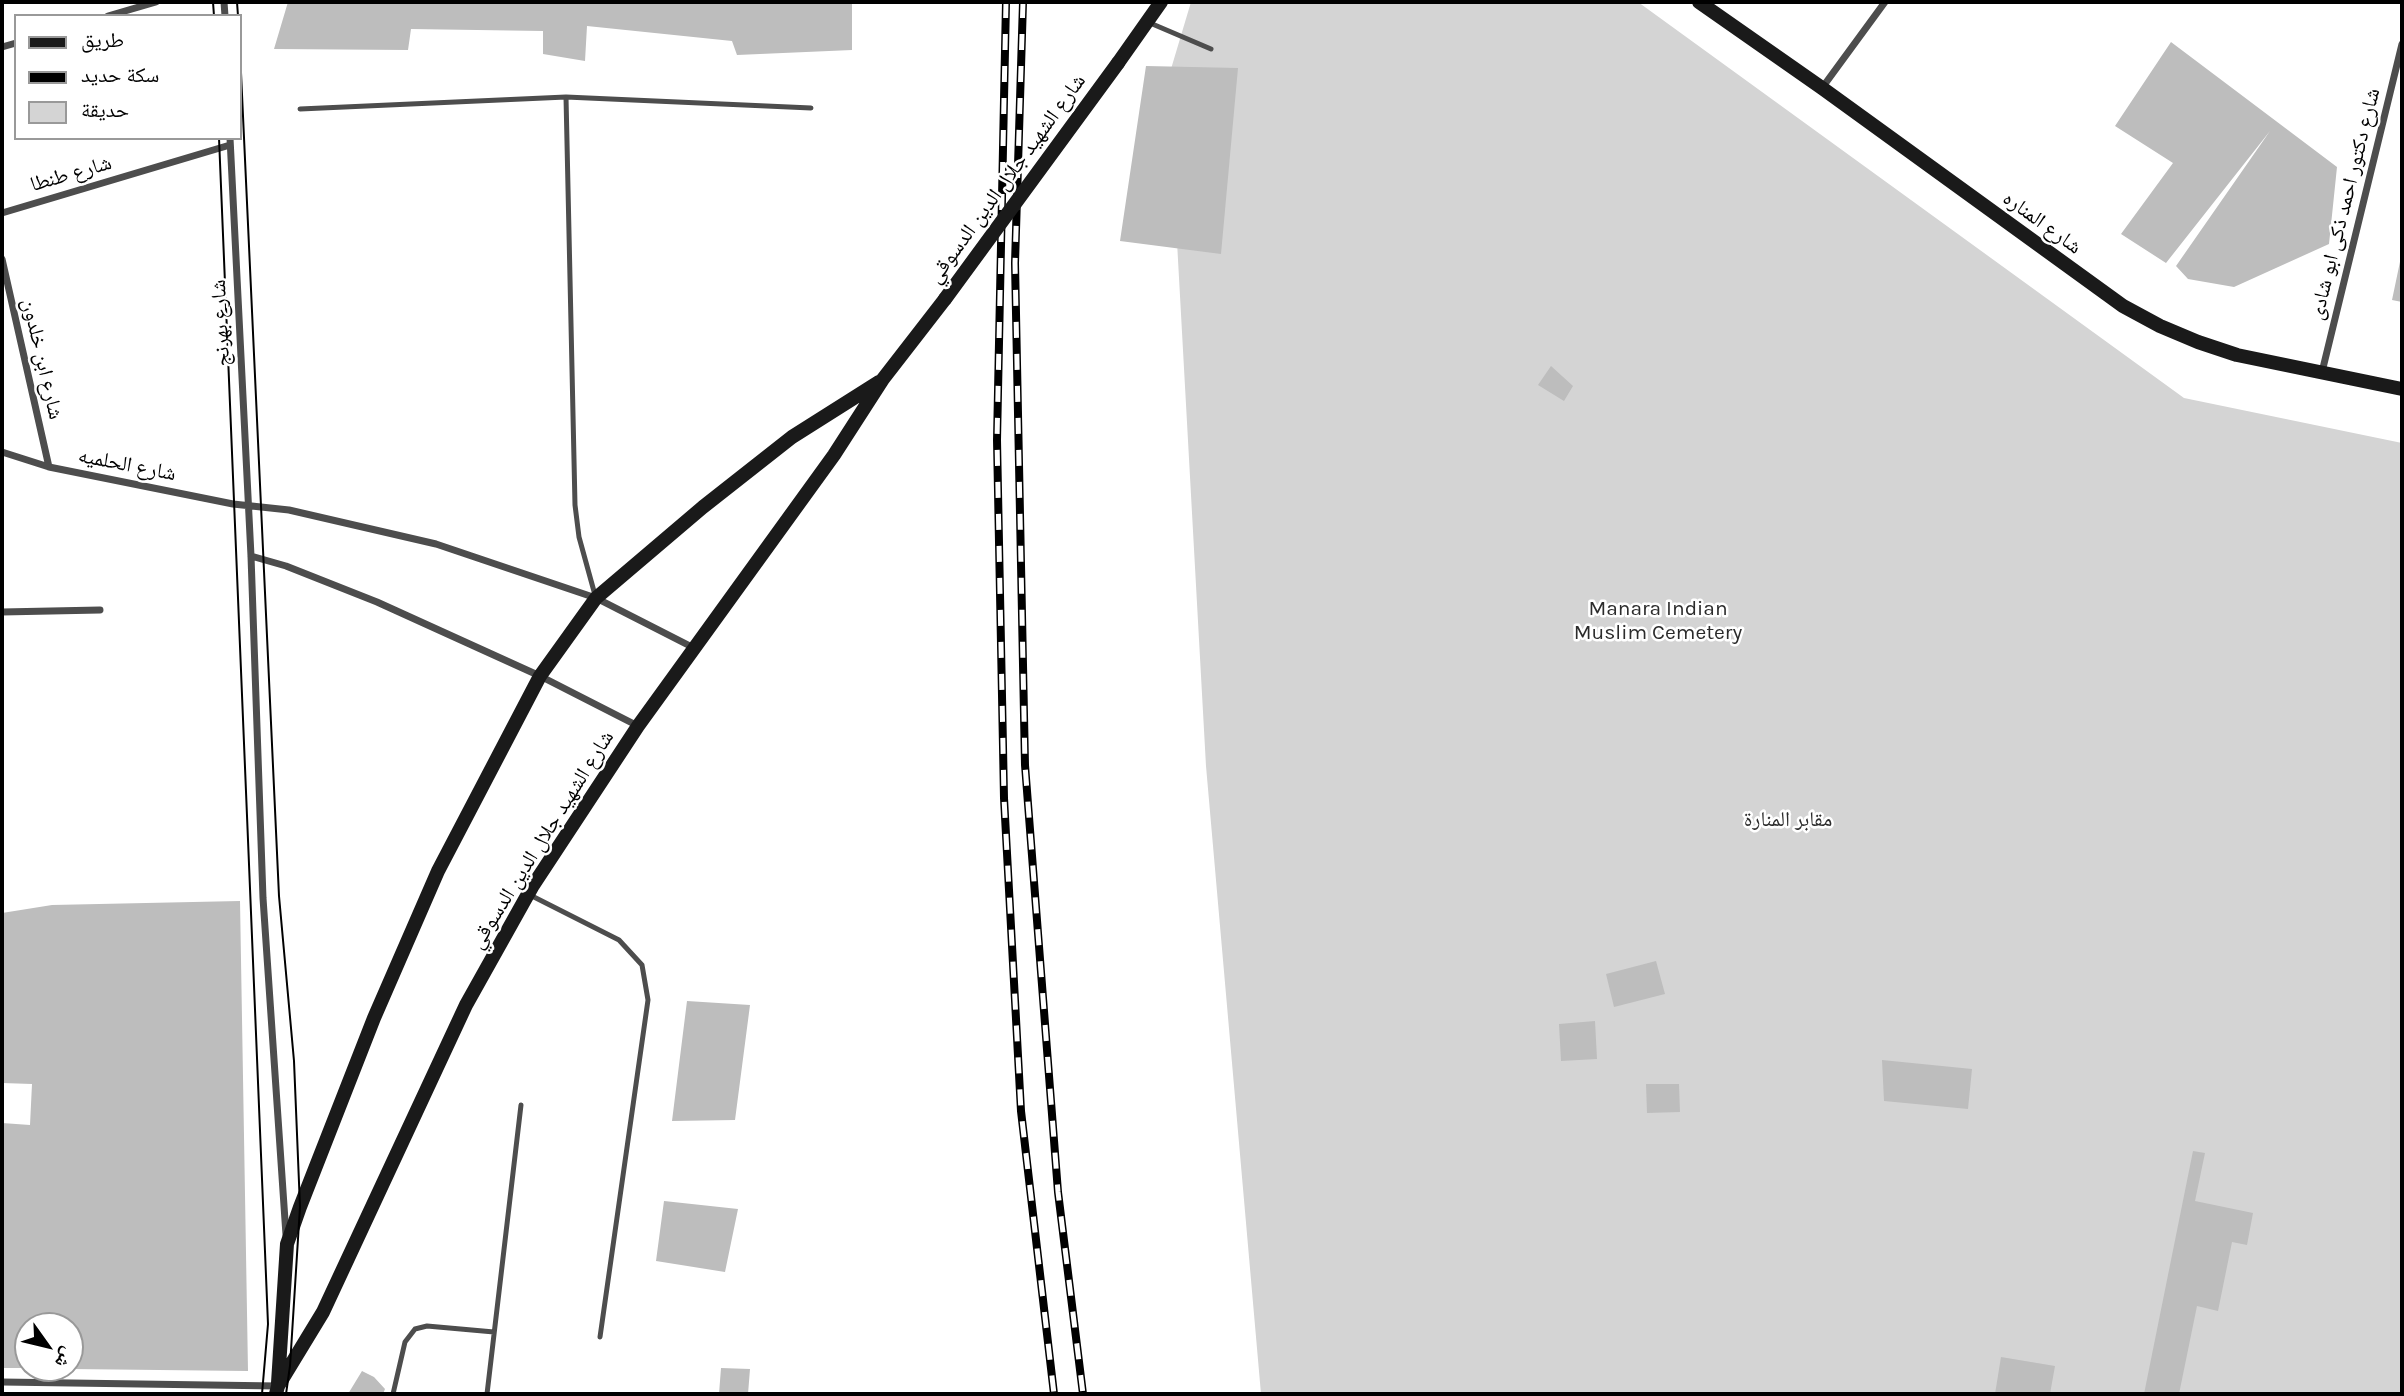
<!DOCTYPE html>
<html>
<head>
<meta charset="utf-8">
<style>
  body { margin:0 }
  #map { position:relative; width:2404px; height:1396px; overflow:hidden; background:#fff; font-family:Karla,"Noto Naskh Arabic",sans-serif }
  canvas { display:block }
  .frame { position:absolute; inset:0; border:4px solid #000; pointer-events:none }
  .legend { position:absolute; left:14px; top:14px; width:228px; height:126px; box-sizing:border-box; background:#fff; border:2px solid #999; margin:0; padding:9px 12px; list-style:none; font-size:21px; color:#000 }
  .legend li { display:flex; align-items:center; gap:14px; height:35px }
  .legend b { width:35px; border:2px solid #999 }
  .north { position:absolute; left:14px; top:1312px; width:70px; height:70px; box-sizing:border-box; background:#fff; border:2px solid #999; border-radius:50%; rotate:124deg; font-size:19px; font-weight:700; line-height:28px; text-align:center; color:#000 }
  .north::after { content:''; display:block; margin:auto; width:24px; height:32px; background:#000; clip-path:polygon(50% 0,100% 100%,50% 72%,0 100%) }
</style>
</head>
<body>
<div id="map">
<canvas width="2404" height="1396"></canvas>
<div class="frame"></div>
<ul class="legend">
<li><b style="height:9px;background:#1a1a1a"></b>طريق</li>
<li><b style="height:9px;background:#000"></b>سكة حديد</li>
<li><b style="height:19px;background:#d4d4d4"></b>حديقة</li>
</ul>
<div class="north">ش</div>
</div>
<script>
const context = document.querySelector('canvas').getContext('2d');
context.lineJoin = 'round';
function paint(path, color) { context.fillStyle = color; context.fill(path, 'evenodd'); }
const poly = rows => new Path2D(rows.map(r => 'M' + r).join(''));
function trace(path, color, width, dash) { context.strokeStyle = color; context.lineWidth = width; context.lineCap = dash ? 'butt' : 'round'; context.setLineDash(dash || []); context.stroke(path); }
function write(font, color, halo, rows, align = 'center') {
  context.font = font + ' Karla,"Noto Naskh Arabic",sans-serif'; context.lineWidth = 5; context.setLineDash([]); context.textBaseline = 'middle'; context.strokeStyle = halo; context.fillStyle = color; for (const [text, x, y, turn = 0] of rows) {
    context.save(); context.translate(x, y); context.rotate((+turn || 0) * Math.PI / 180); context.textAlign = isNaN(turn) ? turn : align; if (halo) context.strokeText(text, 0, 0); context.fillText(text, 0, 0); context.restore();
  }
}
const green = poly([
  [1191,2,1638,2,2184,398,2402,443,2402,1394,1261,1394,1206,766,1168,79]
]);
const building = poly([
  [288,2,852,2,852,50,737,55,732,41,587,26,585,61,543,54,543,31,411,29,408,50,274,49],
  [2171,42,2337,167,2329,244,2234,287,2188,279,2176,266,2270,131,2166,263,2121,234,2173,163,2115,126],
  [1146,66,1238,68,1221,254,1120,241],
  [2401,257,2402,257,2402,302,2392,300],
  [1551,366,1573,386,1564,401,1538,385],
  [240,901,248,1371,70,1369,70,1326,28,1326,28,1368,2,1368,2,1123,30,1125,32,1084,2,1083,2,913,52,905],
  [1656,961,1665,994,1614,1007,1606,974],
  [687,1001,750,1005,735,1120,672,1121],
  [1595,1021,1597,1059,1561,1061,1559,1024],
  [1882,1060,1972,1069,1968,1109,1884,1101],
  [1646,1084,1679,1084,1680,1112,1647,1113],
  [2193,1151,2205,1153,2195,1201,2253,1213,2247,1245,2232,1242,2218,1311,2197,1306,2179,1394,2144,1394],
  [664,1201,738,1209,725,1272,656,1261],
  [2001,1357,2055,1366,2050,1394,1995,1394],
  [721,1368,750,1369,748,1394,719,1394],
  [362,1371,374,1377,385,1389,383,1394,348,1394]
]);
const lane = poly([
  [1150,23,1211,49],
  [566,97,575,505,579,537,595,595],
  [300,109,566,97,811,108],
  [528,894,619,940,642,965,648,1000,600,1337],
  [393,1394,405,1342,415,1329,427,1326,494,1332],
  [487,1394,521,1105]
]);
const street = poly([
  [224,2,225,16],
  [108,16,156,2],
  [2,47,16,43],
  [1822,88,1885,2],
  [230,138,251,556,263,898,286,1235],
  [2,213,230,145],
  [2,259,49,467],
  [2322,372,2402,44],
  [2,452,49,467,233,504,289,510,436,544,596,598,694,648],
  [251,556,286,566,377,602,540,676,638,726],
  [2,612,100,610],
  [2,1382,278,1386]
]);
const secondary = poly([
  [1699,2,1822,88,2123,306,2160,326,2198,342,2237,355,2402,389],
  [1118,63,1161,2],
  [278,1383,287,1244,300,1207,374,1018,438,871,540,676,596,598,703,507,792,437,879,382],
  [276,1394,278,1386,323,1312,466,1005,532,887,638,726,834,455,883,379,945,299]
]);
const tram = poly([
  [213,2,214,16],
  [237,2,238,16],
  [240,51,279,896,294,1061,300,1207,290,1366,286,1394],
  [219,138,268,1324,262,1394]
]);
const rail = poly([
  [1006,2,997,440,1004,798,1021,1111,1054,1394],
  [1023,2,1015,263,1025,765,1058,1192,1083,1394]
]);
const secondaryBridge = poly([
  [945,299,1118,63]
]);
const streetNames = [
  ["شارع طنطا",71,174,-16],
  ["شارع الشهيد جلال الدين الدسوقي",1007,179,-54],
  ["شارع دكتور احمد ذكى ابو شادى",2345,204,-76],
  ["شارع المناره",2042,223,36],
  ["شارع بهرنج",221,323,-93],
  ["شارع ابن خلدون",42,359,77],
  ["شارع الحلميه",127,465,11],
  ["شارع الشهيد جلال الدين الدسوقي",542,840,-58]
];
const parkNames = [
  ["Manara Indian",1658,609],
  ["Muslim Cemetery",1658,633],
  ["مقابر المنارة",1788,820]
];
paint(green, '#d4d4d4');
paint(building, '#bdbdbd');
trace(lane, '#4d4d4d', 5);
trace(street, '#4d4d4d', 7);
trace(secondary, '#1a1a1a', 14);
trace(tram, '#000', 2);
trace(rail, '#000', 8);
trace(rail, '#fff', 5, [16]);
trace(secondaryBridge, '#1a1a1a', 14);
write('21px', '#000', '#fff', streetNames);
write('21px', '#2b2b2b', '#fff', parkNames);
</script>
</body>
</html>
